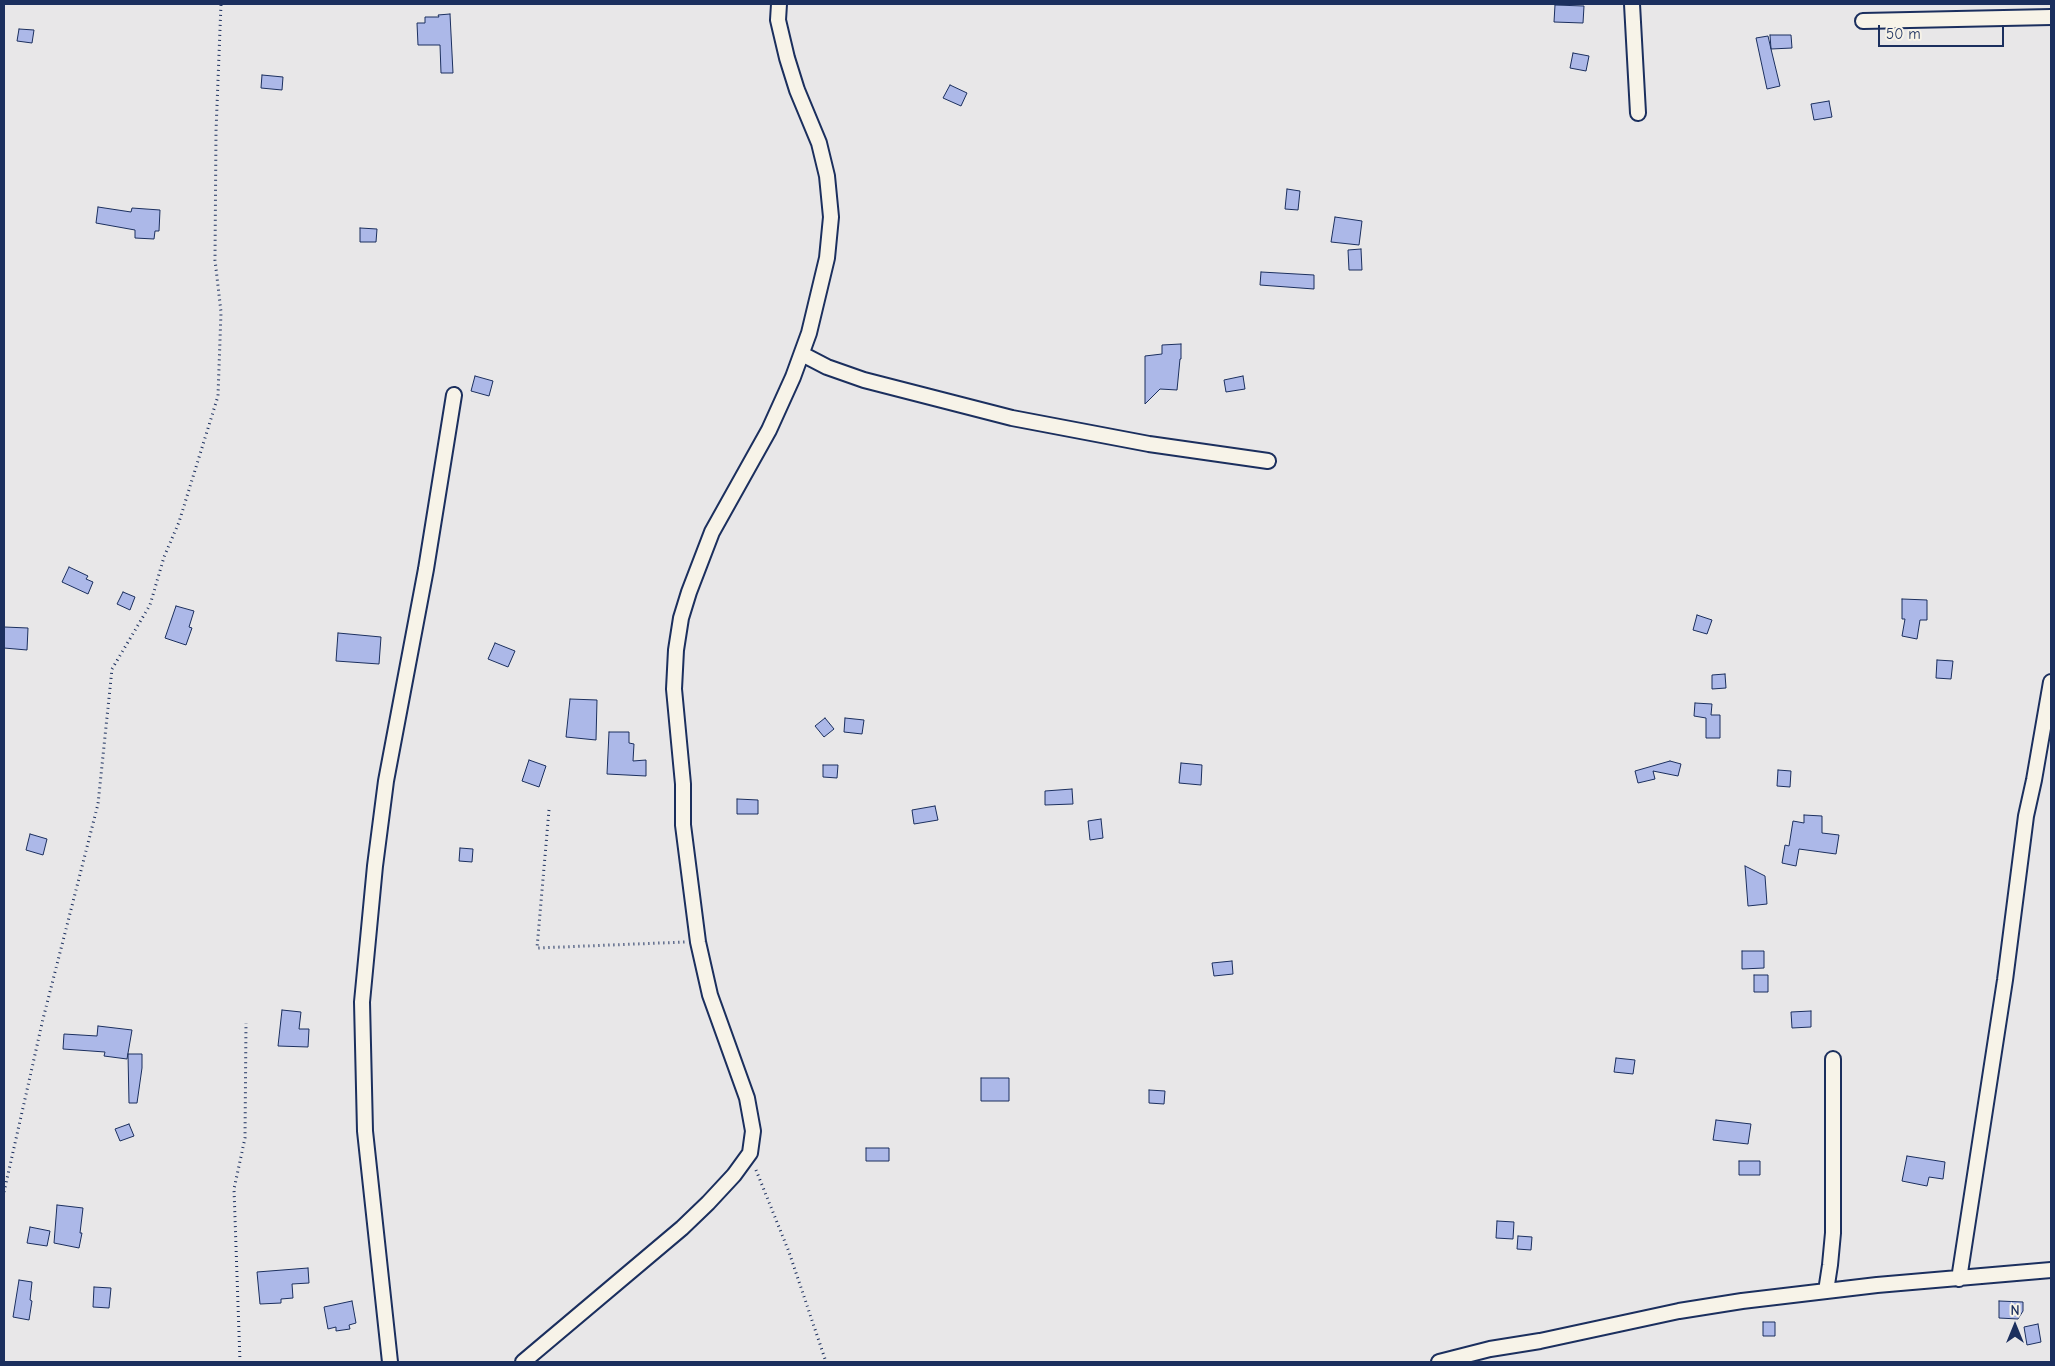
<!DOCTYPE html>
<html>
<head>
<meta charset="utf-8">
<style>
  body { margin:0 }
  #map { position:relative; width:2055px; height:1366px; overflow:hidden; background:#e8e7e8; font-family:"Comic Neue",sans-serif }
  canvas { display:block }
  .frame { position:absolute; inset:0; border:5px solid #1b2f5e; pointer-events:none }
  .north { position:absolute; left:1990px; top:1301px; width:50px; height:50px; -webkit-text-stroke:4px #f7f3e8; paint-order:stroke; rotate:0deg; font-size:14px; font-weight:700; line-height:20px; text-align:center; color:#1b2f5e }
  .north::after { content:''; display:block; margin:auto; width:18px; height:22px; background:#1b2f5e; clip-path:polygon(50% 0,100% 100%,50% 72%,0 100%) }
  .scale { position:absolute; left:1878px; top:25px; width:126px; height:22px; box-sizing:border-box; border:2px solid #1b2f5e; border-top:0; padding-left:6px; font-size:15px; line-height:18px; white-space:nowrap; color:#1b2f5e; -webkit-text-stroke:4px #f7f3e8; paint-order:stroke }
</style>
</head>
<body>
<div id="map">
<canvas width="2055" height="1366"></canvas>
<div class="frame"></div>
<div class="north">N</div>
<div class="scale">50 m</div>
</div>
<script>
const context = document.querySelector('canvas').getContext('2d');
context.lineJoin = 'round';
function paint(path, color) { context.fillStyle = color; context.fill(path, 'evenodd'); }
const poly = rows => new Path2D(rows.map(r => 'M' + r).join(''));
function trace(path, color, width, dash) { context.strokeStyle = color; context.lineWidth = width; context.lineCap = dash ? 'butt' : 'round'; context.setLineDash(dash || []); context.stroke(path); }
const building = poly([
  [1555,5,1584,6,1583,23,1554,22,1555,5],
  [450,14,453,73,441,73,440,45,418,45,417,23,425,23,425,17,439,17,438,15,450,14],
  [19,29,34,30,32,43,17,41,19,29],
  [1770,35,1791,35,1792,48,1771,49,1780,86,1767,89,1756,38,1768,36,1771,49,1770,35],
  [1573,53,1589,56,1586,71,1570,68,1573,53],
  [262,75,283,77,282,90,261,88,262,75],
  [950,85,967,93,961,106,943,98,950,85],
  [1829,101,1832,117,1814,120,1811,104,1829,101],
  [1287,189,1300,191,1298,210,1285,209,1287,189],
  [98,207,131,212,132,208,160,210,159,231,155,231,154,239,135,238,135,230,96,223,98,207],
  [1335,217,1362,221,1359,245,1331,242,1335,217],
  [360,228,377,229,376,242,360,242,360,228],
  [1361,249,1362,270,1349,270,1348,250,1361,249],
  [1261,272,1314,275,1314,289,1260,285,1261,272],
  [1181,344,1181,359,1180,359,1177,390,1160,389,1145,404,1145,356,1162,354,1162,345,1181,344],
  [475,376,493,381,489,396,471,391,475,376],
  [1243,376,1245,389,1226,392,1224,380,1243,376],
  [69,567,88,576,86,579,93,582,88,594,62,582,69,567],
  [123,592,135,597,130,610,117,604,123,592],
  [1902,599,1927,600,1927,620,1920,620,1917,639,1902,636,1905,619,1902,619,1902,599],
  [176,606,194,611,189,627,192,628,186,645,165,638,176,606],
  [1697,615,1712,620,1707,634,1693,630,1697,615],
  [4,627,28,628,27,650,4,648,4,627],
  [338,633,381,637,379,664,336,661,338,633],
  [495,643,515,651,508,667,488,659,495,643],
  [1937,660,1953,661,1951,679,1936,678,1937,660],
  [1725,674,1726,688,1712,689,1712,675,1725,674],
  [570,699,597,700,596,740,566,737,570,699],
  [1695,703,1712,704,1711,715,1720,715,1720,738,1706,738,1706,718,1694,716,1695,703],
  [825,718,834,729,824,737,815,726,825,718],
  [845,718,864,720,862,734,844,732,845,718],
  [609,732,629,732,629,743,634,744,633,761,646,760,646,776,607,774,609,732],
  [529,760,546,766,539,787,522,781,529,760],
  [1670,761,1681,764,1678,776,1653,771,1655,779,1638,783,1635,771,1670,761],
  [1181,763,1202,765,1201,785,1179,783,1181,763],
  [823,765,838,765,837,778,823,777,823,765],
  [1778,770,1791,771,1790,787,1777,786,1778,770],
  [1072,789,1073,804,1045,805,1045,791,1072,789],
  [737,799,758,800,758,814,737,814,737,799],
  [935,806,938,820,914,824,912,810,935,806],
  [1804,815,1822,816,1822,833,1839,835,1836,854,1799,849,1796,866,1782,863,1785,845,1789,846,1793,821,1804,823,1804,815],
  [1101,819,1103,838,1090,840,1088,821,1101,819],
  [30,834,47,839,43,855,26,850,30,834],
  [460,848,473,849,472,862,459,861,460,848],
  [1745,866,1765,876,1767,904,1748,906,1745,866],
  [1742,951,1764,951,1764,968,1742,969,1742,951],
  [1232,961,1233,974,1214,976,1212,963,1232,961],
  [1754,975,1768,975,1768,992,1754,992,1754,975],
  [282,1010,301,1012,299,1029,309,1029,308,1047,278,1046,282,1010],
  [1811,1011,1811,1027,1792,1028,1791,1012,1811,1011],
  [98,1026,132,1030,127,1059,104,1056,105,1052,63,1049,64,1034,97,1036,98,1026],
  [128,1054,142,1054,142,1068,137,1103,129,1103,128,1054],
  [1616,1058,1635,1060,1633,1074,1614,1072,1616,1058],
  [981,1078,1009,1078,1009,1101,981,1101,981,1078],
  [1149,1090,1165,1091,1164,1104,1149,1103,1149,1090],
  [1716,1120,1751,1124,1748,1144,1713,1140,1716,1120],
  [129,1124,134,1136,120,1141,115,1129,129,1124],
  [866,1148,889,1148,889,1161,866,1161,866,1148],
  [1907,1156,1945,1162,1943,1179,1929,1177,1927,1186,1902,1181,1907,1156],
  [1739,1161,1760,1161,1760,1175,1739,1175,1739,1161],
  [57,1205,83,1208,80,1233,82,1233,79,1248,54,1243,57,1205],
  [1497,1221,1514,1222,1513,1239,1496,1238,1497,1221],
  [30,1227,50,1231,47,1246,27,1243,30,1227],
  [1518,1236,1532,1237,1531,1250,1517,1249,1518,1236],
  [308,1268,309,1283,292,1284,293,1298,281,1299,281,1303,260,1304,257,1272,308,1268],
  [19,1280,32,1282,30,1300,32,1301,29,1320,13,1317,19,1280],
  [94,1287,111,1288,109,1308,93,1307,94,1287],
  [352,1301,356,1323,349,1325,350,1329,336,1331,336,1327,328,1329,324,1307,352,1301],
  [1999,1301,2023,1302,2023,1311,2018,1319,1999,1318,1999,1301],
  [1763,1322,1775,1322,1775,1336,1763,1336,1763,1322],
  [2038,1324,2041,1342,2027,1345,2024,1327,2038,1324]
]);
const path = poly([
  [549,810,537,948,685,942],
  [756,1170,789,1252,826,1362],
  [4,1192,43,1019,98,804,112,669,150,605,164,557,179,522,218,396,221,312,215,260,216,131,221,4],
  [240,1362,234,1189,245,1138,246,1023]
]);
const minor = poly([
  [1632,4,1638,113],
  [1863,21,2051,17],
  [802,354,827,367,864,380,1012,418,1149,444,1268,461],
  [1959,1279,2005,980,2026,816,2034,780,2051,682],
  [1826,1291,1830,1265,1833,1233,1833,1059],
  [390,1362,365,1131,362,1002,375,866,386,781,426,569,454,395],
  [523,1362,682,1228,708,1203,734,1175,750,1153,753,1131,747,1098,710,995,698,942,683,825,683,784,674,689,676,650,681,618,689,592,712,532,769,430,793,377,809,333,827,258,831,217,827,176,819,143,797,90,787,58,778,20,779,4],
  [1439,1362,1490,1349,1540,1341,1679,1311,1742,1301,1877,1285,2051,1270]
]);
paint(building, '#acb8e8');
trace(building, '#1b2f5e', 1);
trace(minor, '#1b2f5e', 18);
trace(path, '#1b2f5e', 3, [1, 4]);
trace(minor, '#f7f3e8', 14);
</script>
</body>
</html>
